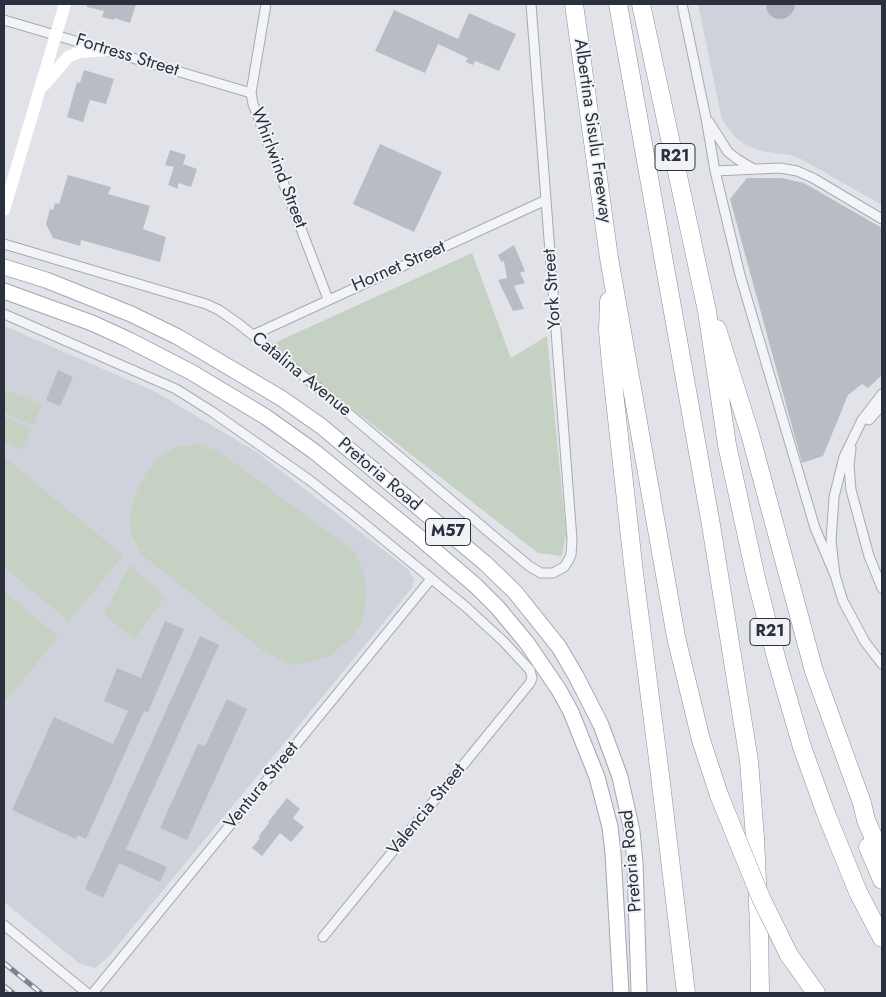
<!DOCTYPE html>
<html>
<head>
<meta charset="utf-8">
<style>
  body { margin:0 }
  #map { position:relative; width:886px; height:997px; overflow:hidden; background:#e1e3e8; font-family:Jost,sans-serif }
  canvas { display:block }
  .frame { position:absolute; inset:0; border:5px solid #2b303e; pointer-events:none }
</style>
</head>
<body>
<div id="map">
<canvas width="886" height="997"></canvas>
<div class="frame"></div>
</div>
<script>
const context = document.querySelector('canvas').getContext('2d');
context.lineJoin = 'round';
function paint(path, color) { context.fillStyle = color; context.fill(path, 'evenodd'); }
const poly = rows => new Path2D(rows.map(r => 'M' + r).join(''));
function trace(path, color, width, dash) { context.strokeStyle = color; context.lineWidth = width; context.lineCap = dash ? 'butt' : 'round'; context.setLineDash(dash || []); context.stroke(path); }
function write(font, color, halo, rows, align = 'center') {
  context.font = font + ' Jost,sans-serif'; context.lineWidth = 4; context.setLineDash([]); context.textBaseline = 'middle'; context.strokeStyle = halo; context.fillStyle = color; for (const [text, x, y, turn = 0] of rows) {
    context.save(); context.translate(x, y); context.rotate((+turn || 0) * Math.PI / 180); context.textAlign = isNaN(turn) ? turn : align; if (halo) context.strokeText(text, 0, 0); context.fillText(text, 0, 0); context.restore();
  }
}
const built = poly([
  [698,4,882,4,882,205,801,159,790,155,761,151,746,145,736,138,722,120],
  [4,326,156,392,258,453,408,569,414,580,412,588,108,957,95,968,80,964,4,902]
]);
const green = poly([
  [472,253,511,358,547,336,566,534,562,556,538,553,270,345],
  [4,389,42,405,33,425,4,412],
  [4,417,31,429,22,450,4,442],
  [202,444,221,453,355,552,365,577,366,601,361,623,350,639,330,656,310,662,291,665,265,652,142,555,131,534,130,513,137,491,146,473,161,455,180,446],
  [5,458,123,555,69,621,4,567,4,460],
  [130,565,165,597,134,639,104,614],
  [4,591,58,637,4,702]
]);
const taxiway = poly([
  [780,5,781,4]
]);
const building = poly([
  [87,4,136,4,130,23,114,18,114,20,102,17,104,11,87,7],
  [394,10,458,39,469,13,516,34,499,71,475,61,473,65,466,62,468,58,438,44,425,73,375,51],
  [84,70,114,79,106,104,90,100,83,122,67,117,77,82,80,83],
  [380,144,442,172,414,232,353,204],
  [170,150,186,155,183,164,197,169,191,187,178,183,178,189,168,185,174,167,165,165],
  [68,175,111,187,108,194,150,206,143,229,166,237,160,262,81,240,80,246,53,238,46,224,50,209,53,210,55,203,59,204],
  [747,178,781,178,804,183,882,228,882,375,868,388,862,384,848,395,823,456,802,463,730,199],
  [514,245,525,271,520,273,525,283,514,286,524,309,513,311,498,280,507,278,504,261,501,262,498,255],
  [58,370,73,377,60,406,46,400],
  [165,621,184,629,148,712,144,711,86,839,78,835,76,839,12,810,54,717,113,744,128,711,104,701,117,668,141,678],
  [200,636,219,645,126,849,167,867,160,882,119,863,103,898,85,889],
  [227,699,247,709,187,840,160,828,198,744,205,746],
  [287,798,300,809,293,818,304,827,291,842,280,833,262,856,252,848,260,838,258,837,269,823,268,822]
]);
const street = poly([
  [266,4,251,93,253,104,328,299],
  [682,4,706,118,715,171,740,275,815,528,835,575],
  [4,20,251,93],
  [709,122,728,152,737,159,752,168],
  [715,171,780,168,797,171,813,178,882,219],
  [4,244,206,304,219,310,239,324,323,392,529,566,541,573,553,573,564,567,568,561,571,555,572,539,531,4],
  [4,314,176,389,211,411,308,479,350,512,466,607,503,641,530,670,532,678,530,683,323,937],
  [253,335,546,200],
  [882,394,862,420,844,457,834,497,831,541,835,575,843,601,865,642,882,664],
  [869,420,882,405],
  [851,448,849,466,851,490,869,556,882,588],
  [4,925,87,993],
  [93,993,431,579]
]);
const secondary = poly([
  [44,85,68,57,80,52,108,50],
  [4,210,65,4]
]);
const primary = poly([
  [4,267,46,280,131,314,178,337,281,398,321,426,485,563,515,592,559,647,576,676,601,725,620,777,632,831,635,863,639,993],
  [4,291,92,323,129,340,191,372,266,417,315,452,419,537,476,586,498,608,527,643,559,690,571,712,597,777,610,827,613,853,621,993]
]);
const highway = poly([
  [574,4,609,258,676,637,701,740,719,795],
  [618,4,711,525,749,761,755,838,759,926,760,993],
  [641,4,707,311,727,445,756,578,777,661,802,747,825,811,858,892,882,938],
  [609,301,608,331,611,364,634,573,660,775,686,993],
  [717,329,750,434,814,671,862,803,866,820,882,857],
  [868,847,882,880],
  [789,955,816,993]
]);
const rail = poly([
  [4,963,41,993],
  [4,986,13,993]
]);
const highwayBridge = poly([
  [719,795,761,898,789,955]
]);
const shields = [
  [675,157,40],
  [448,532,45],
  [770,632,40]
];
const shieldNames = [
  ["R21",675,157],
  ["M57",448,532],
  ["R21",770,632]
];
const streetNames = [
  ["Fortress Street",127,56,17],
  ["Albertina Sisulu Freeway",592,131,82],
  ["Whirlwind Street",278,168,69],
  ["Hornet Street",399,267,-24],
  ["York Street",553,289,-94],
  ["Catalina Avenue",301,375,39],
  ["Pretoria Road",379,475,40],
  ["Ventura Street",262,786,-51],
  ["Valencia Street",427,810,-51],
  ["Pretoria Road",632,861,-95]
];
paint(built, '#cfd2da');
paint(green, '#c5d1c3');
trace(taxiway, '#aeb2bc', 28);
paint(building, '#b9bcc4');
trace(street, '#a7aab2', 11);
trace(primary, '#a1a7b2', 17);
trace(highway, '#8a909d', 19);
trace(street, '#f3f4f7', 9);
trace(secondary, '#fff', 12);
trace(primary, '#fff', 15);
trace(highway, '#fff', 18);
trace(rail, '#7c8290', 5);
trace(rail, '#f0f2f6', 3, [9]);
trace(highwayBridge, '#8a909d', 19, []);
trace(highwayBridge, '#fff', 18);
for (const [x, y, w] of shields) { const box = new Path2D(); box.roundRect(x - w / 2, y - 13.5, w, 27, 4); context.fillStyle = '#f0f2f6'; context.fill(box); trace(box, '#2b303e', 1); }
write('bold 16px', '#2b303e', null, shieldNames);
write('18px', '#2b303e', '#f0f2f6', streetNames);
</script>
</body>
</html>
